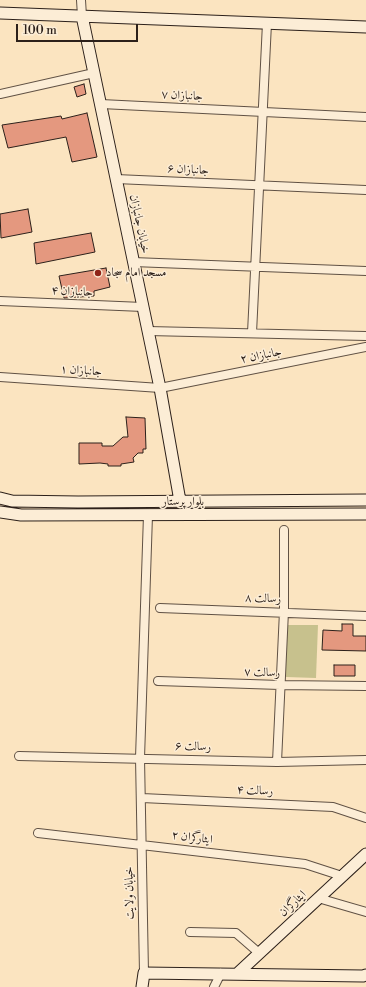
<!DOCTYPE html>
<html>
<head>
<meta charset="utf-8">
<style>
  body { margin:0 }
  #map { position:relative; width:366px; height:987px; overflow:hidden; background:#fbe4c0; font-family:"Libre Bodoni",serif }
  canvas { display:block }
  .scale { position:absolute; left:16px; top:24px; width:122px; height:18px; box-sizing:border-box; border:2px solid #2c201a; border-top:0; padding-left:5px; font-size:12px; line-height:14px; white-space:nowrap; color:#2c201a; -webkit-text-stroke:3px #fcedd6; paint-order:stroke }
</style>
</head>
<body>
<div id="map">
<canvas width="366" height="987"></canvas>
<div class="scale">100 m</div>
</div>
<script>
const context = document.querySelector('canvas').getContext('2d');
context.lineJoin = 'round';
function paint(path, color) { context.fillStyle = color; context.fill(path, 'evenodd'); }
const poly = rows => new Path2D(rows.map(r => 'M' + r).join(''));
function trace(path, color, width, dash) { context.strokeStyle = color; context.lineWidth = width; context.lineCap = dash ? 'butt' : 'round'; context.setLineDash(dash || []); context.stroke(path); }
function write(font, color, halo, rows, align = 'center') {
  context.font = font + ' "Libre Bodoni",Amiri,serif'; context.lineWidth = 3; context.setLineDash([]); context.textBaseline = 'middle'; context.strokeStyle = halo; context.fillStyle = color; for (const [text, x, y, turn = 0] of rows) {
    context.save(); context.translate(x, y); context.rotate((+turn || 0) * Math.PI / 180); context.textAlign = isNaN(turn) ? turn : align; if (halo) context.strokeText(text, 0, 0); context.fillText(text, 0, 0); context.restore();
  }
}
const green = poly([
  [286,625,318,625,316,678,286,677]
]);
const building = poly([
  [84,84,86,94,77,97,74,87,84,84],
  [87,113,97,157,72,162,66,137,8,148,2,125,61,116,62,119,87,113],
  [28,209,32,232,1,238,0,214,28,209],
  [91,233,95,252,36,264,34,243,91,233],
  [106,268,110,287,94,291,94,296,64,298,59,276,106,268],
  [126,417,145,418,146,449,143,449,143,453,138,453,133,458,134,462,121,464,121,466,108,466,108,464,100,463,79,464,79,443,102,443,102,446,113,446,123,437,128,437,126,417],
  [342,624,353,624,353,636,366,636,366,651,322,650,323,630,342,631,342,624],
  [334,665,355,665,355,676,334,676,334,665]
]);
const street = poly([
  [81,0,82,16],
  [0,94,94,73],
  [101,104,366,117],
  [116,179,366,190],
  [133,262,366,271],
  [0,301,143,307],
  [148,331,366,336],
  [252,333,267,23],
  [0,377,160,388,366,347],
  [160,608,366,616],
  [158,681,280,685,366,686],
  [19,756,277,762,366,760],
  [277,762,284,611,284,530],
  [142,798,333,807,366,818],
  [38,833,305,864,342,876],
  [318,898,366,912],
  [190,932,236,933,259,953],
  [144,973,140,758,148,515],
  [214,987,221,973]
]);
const secondary = poly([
  [0,13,366,27],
  [82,16,160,388,180,501],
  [0,498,12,501,78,502,366,500],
  [0,512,21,515,366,514],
  [238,973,366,854],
  [142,987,144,973,363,976,366,975]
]);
const markers = [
  [98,273,4,"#8f2418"]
];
const streetNames = [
  ["جانبازان ۷",182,96,3],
  ["جانبازان ۶",188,170,3],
  ["خیابان جانبازان",139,224,78],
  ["جانبازان ۴",72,292,3],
  ["جانبازان ۲",261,356,-11],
  ["جانبازان ۱",81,371,4],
  ["بلوار پرستار",183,502],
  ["رسالت ۸",263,599,2],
  ["رسالت ۷",262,673,2],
  ["رسالت ۶",193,747,2],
  ["رسالت ۴",255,791,3],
  ["ایثارگران ۲",192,838,7],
  ["خیابان ولایت",130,893,-91],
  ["ایثارگران",293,904,-43]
];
const poiNames = [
  ["مسجد امام سجاد",106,273]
];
paint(green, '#c7c18d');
paint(building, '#e4987f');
trace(building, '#2c201a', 1);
trace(street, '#605144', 10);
trace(secondary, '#2c201a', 13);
trace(street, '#fcedd6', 8);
trace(secondary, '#fcedd6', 11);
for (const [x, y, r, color] of markers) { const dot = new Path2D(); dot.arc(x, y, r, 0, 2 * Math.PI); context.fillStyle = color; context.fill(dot); trace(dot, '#fcedd6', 1.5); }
write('12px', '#2c201a', '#fcedd6', streetNames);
write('12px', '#2c201a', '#fcedd6', poiNames, 'left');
</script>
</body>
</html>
